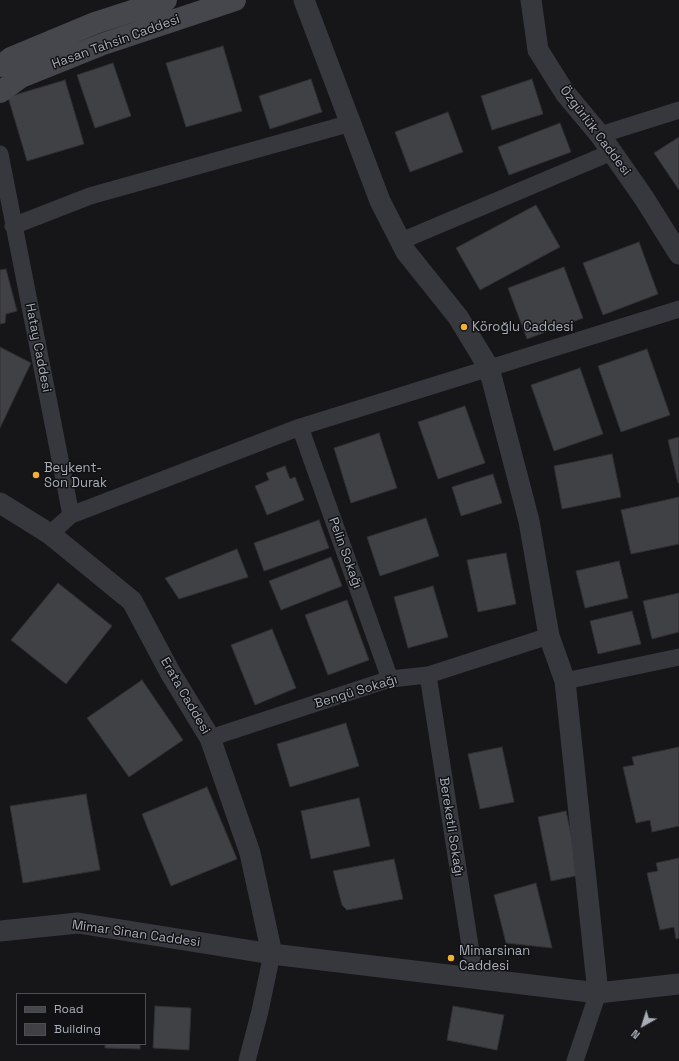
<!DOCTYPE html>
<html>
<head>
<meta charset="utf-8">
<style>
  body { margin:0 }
  #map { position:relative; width:679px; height:1061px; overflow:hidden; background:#161618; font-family:"Space Grotesk",sans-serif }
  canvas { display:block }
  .legend { position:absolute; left:16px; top:993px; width:130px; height:52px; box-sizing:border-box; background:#111113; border:1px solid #4d4f55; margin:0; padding:5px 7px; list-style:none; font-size:12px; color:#a8adb8 }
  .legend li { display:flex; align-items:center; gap:8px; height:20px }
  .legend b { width:20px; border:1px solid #4d4f55 }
  .north { position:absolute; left:623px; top:1005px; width:40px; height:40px; -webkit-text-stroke:3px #111113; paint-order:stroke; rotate:219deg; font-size:11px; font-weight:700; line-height:16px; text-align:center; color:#a8adb8 }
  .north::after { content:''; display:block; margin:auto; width:14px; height:18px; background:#a8adb8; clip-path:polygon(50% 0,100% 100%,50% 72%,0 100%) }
</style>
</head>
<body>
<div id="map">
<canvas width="679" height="1061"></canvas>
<ul class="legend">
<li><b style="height:5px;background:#45474d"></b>Road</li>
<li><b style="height:11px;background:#404145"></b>Building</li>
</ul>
<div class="north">N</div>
</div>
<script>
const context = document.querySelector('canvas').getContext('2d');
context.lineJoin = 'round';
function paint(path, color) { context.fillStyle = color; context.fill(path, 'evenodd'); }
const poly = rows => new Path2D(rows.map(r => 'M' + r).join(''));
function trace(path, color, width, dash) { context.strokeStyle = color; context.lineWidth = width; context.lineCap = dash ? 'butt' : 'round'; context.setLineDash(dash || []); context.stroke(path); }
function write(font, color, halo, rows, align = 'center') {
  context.font = font + ' "Space Grotesk",sans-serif'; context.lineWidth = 3; context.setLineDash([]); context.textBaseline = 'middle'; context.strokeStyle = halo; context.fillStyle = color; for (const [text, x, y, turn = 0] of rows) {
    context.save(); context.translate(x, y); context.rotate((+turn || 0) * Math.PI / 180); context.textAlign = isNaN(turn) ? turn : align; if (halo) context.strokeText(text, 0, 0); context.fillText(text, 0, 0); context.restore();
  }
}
const building = poly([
  [223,46,242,111,186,127,166,63,223,46],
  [113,63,131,116,95,128,77,75,113,63],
  [311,79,322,112,270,129,259,96,311,79],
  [532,79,543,114,492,130,481,96,532,79],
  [65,80,84,144,27,161,8,97,65,80],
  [448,112,463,152,410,172,395,132,448,112],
  [560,123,571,152,509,175,498,147,560,123],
  [679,137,679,190,654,153,679,137],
  [536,205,560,247,480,290,456,248,536,205],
  [639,242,658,294,603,315,583,263,639,242],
  [564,267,583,318,527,339,508,288,564,267],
  [6,269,17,311,6,314,5,323,0,324,0,270,6,269],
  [0,347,31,363,0,428,0,347],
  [647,349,670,415,621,432,598,366,647,349],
  [580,368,603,434,554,451,531,385,580,368],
  [465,406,485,463,438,479,418,422,465,406],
  [379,433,397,488,351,503,334,448,379,433],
  [679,437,679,483,678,483,668,440,679,437],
  [612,454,621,497,562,509,554,466,612,454],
  [285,466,290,479,295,477,304,500,267,515,255,486,269,480,266,473,285,466],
  [493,474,502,503,461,516,452,487,493,474],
  [679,497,679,544,631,554,621,510,679,497],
  [426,518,439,556,380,576,367,537,426,518],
  [319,520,329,548,264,571,254,543,319,520],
  [237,549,248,577,179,599,165,578,237,549],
  [506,553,516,604,478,612,467,560,506,553],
  [331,557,342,586,281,610,269,581,331,557],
  [619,561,628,598,585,608,576,571,619,561],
  [58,583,112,626,66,684,11,640,58,583],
  [433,586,448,637,408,648,394,597,433,586],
  [679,593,679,632,652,639,643,601,679,593],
  [347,600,369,660,328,675,305,615,347,600],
  [632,611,641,644,598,654,590,621,632,611],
  [272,629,296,688,255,705,231,645,272,629],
  [142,680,183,740,129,777,87,718,142,680],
  [346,723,359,766,290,787,277,744,346,723],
  [502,747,514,802,480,809,468,754,502,747],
  [679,747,679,826,652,832,650,820,636,823,623,767,634,765,632,757,679,747],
  [207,787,237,859,171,886,142,814,207,787],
  [86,794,100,870,23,883,10,806,86,794],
  [359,798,370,846,311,859,301,811,359,798],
  [566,811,580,875,551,881,538,817,566,811],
  [679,858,679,938,676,939,674,927,660,930,647,873,658,871,656,863,679,858],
  [394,859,403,899,347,910,342,905,333,871,394,859],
  [536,883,552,948,506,943,494,895,536,883],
  [155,1006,191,1008,189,1050,153,1048,155,1006],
  [453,1006,504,1015,497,1050,447,1040,453,1006],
  [105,1044,140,1044,140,1049,105,1048,105,1044]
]);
const minor = poly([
  [600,135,679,110],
  [0,154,71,515,50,534],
  [13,226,90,196,351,123],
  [401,241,612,152],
  [300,427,390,679],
  [71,515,300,427,679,309],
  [428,675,475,978],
  [565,681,679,657],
  [210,738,390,679,428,675,549,636],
  [247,1061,260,1011,272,954],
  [575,1061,598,993]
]);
const tertiary = poly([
  [304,0,380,201,406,252,458,317,489,368,529,521,549,636,565,681,598,993],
  [531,0,538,50,565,93,600,135,644,198,679,254],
  [0,503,50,534,132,601,171,674,210,738,250,853,272,954],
  [0,931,78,923,272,954,598,993,679,984]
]);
const secondary = poly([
  [0,66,11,58,95,23,166,0],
  [0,92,21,77,103,44,235,0]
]);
const markers = [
  [464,327,4,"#f2b134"],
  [36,475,4,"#f2b134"],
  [451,958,4,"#f2b134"]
];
const streetNames = [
  ["Hasan Tahsin Caddesi",116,42,-20],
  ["Özgürlük Caddesi",595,131,53],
  ["Hatay Caddesi",38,348,79],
  ["Pelin Sokağı",345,553,70],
  ["Bengü Sokağı",356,692,-17],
  ["Erata Caddesi",185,696,60],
  ["Bereketli Sokağı",451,827,81],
  ["Mimar Sinan Caddesi",136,934,8]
];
const poiNames = [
  ["Köroğlu Caddesi",472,327],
  ["Beykent-",44,468],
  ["Son Durak",44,483],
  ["Mimarsinan",459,951],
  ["Caddesi",459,966]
];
paint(building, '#404145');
trace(building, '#303034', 1);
trace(minor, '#37383d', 17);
trace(tertiary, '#37383d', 21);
trace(secondary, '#45474d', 22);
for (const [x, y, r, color] of markers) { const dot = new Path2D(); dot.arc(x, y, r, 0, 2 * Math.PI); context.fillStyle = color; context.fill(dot); trace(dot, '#111113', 1.5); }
write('13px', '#a8adb8', '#111113', streetNames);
write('13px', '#a8adb8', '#111113', poiNames, 'left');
</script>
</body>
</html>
